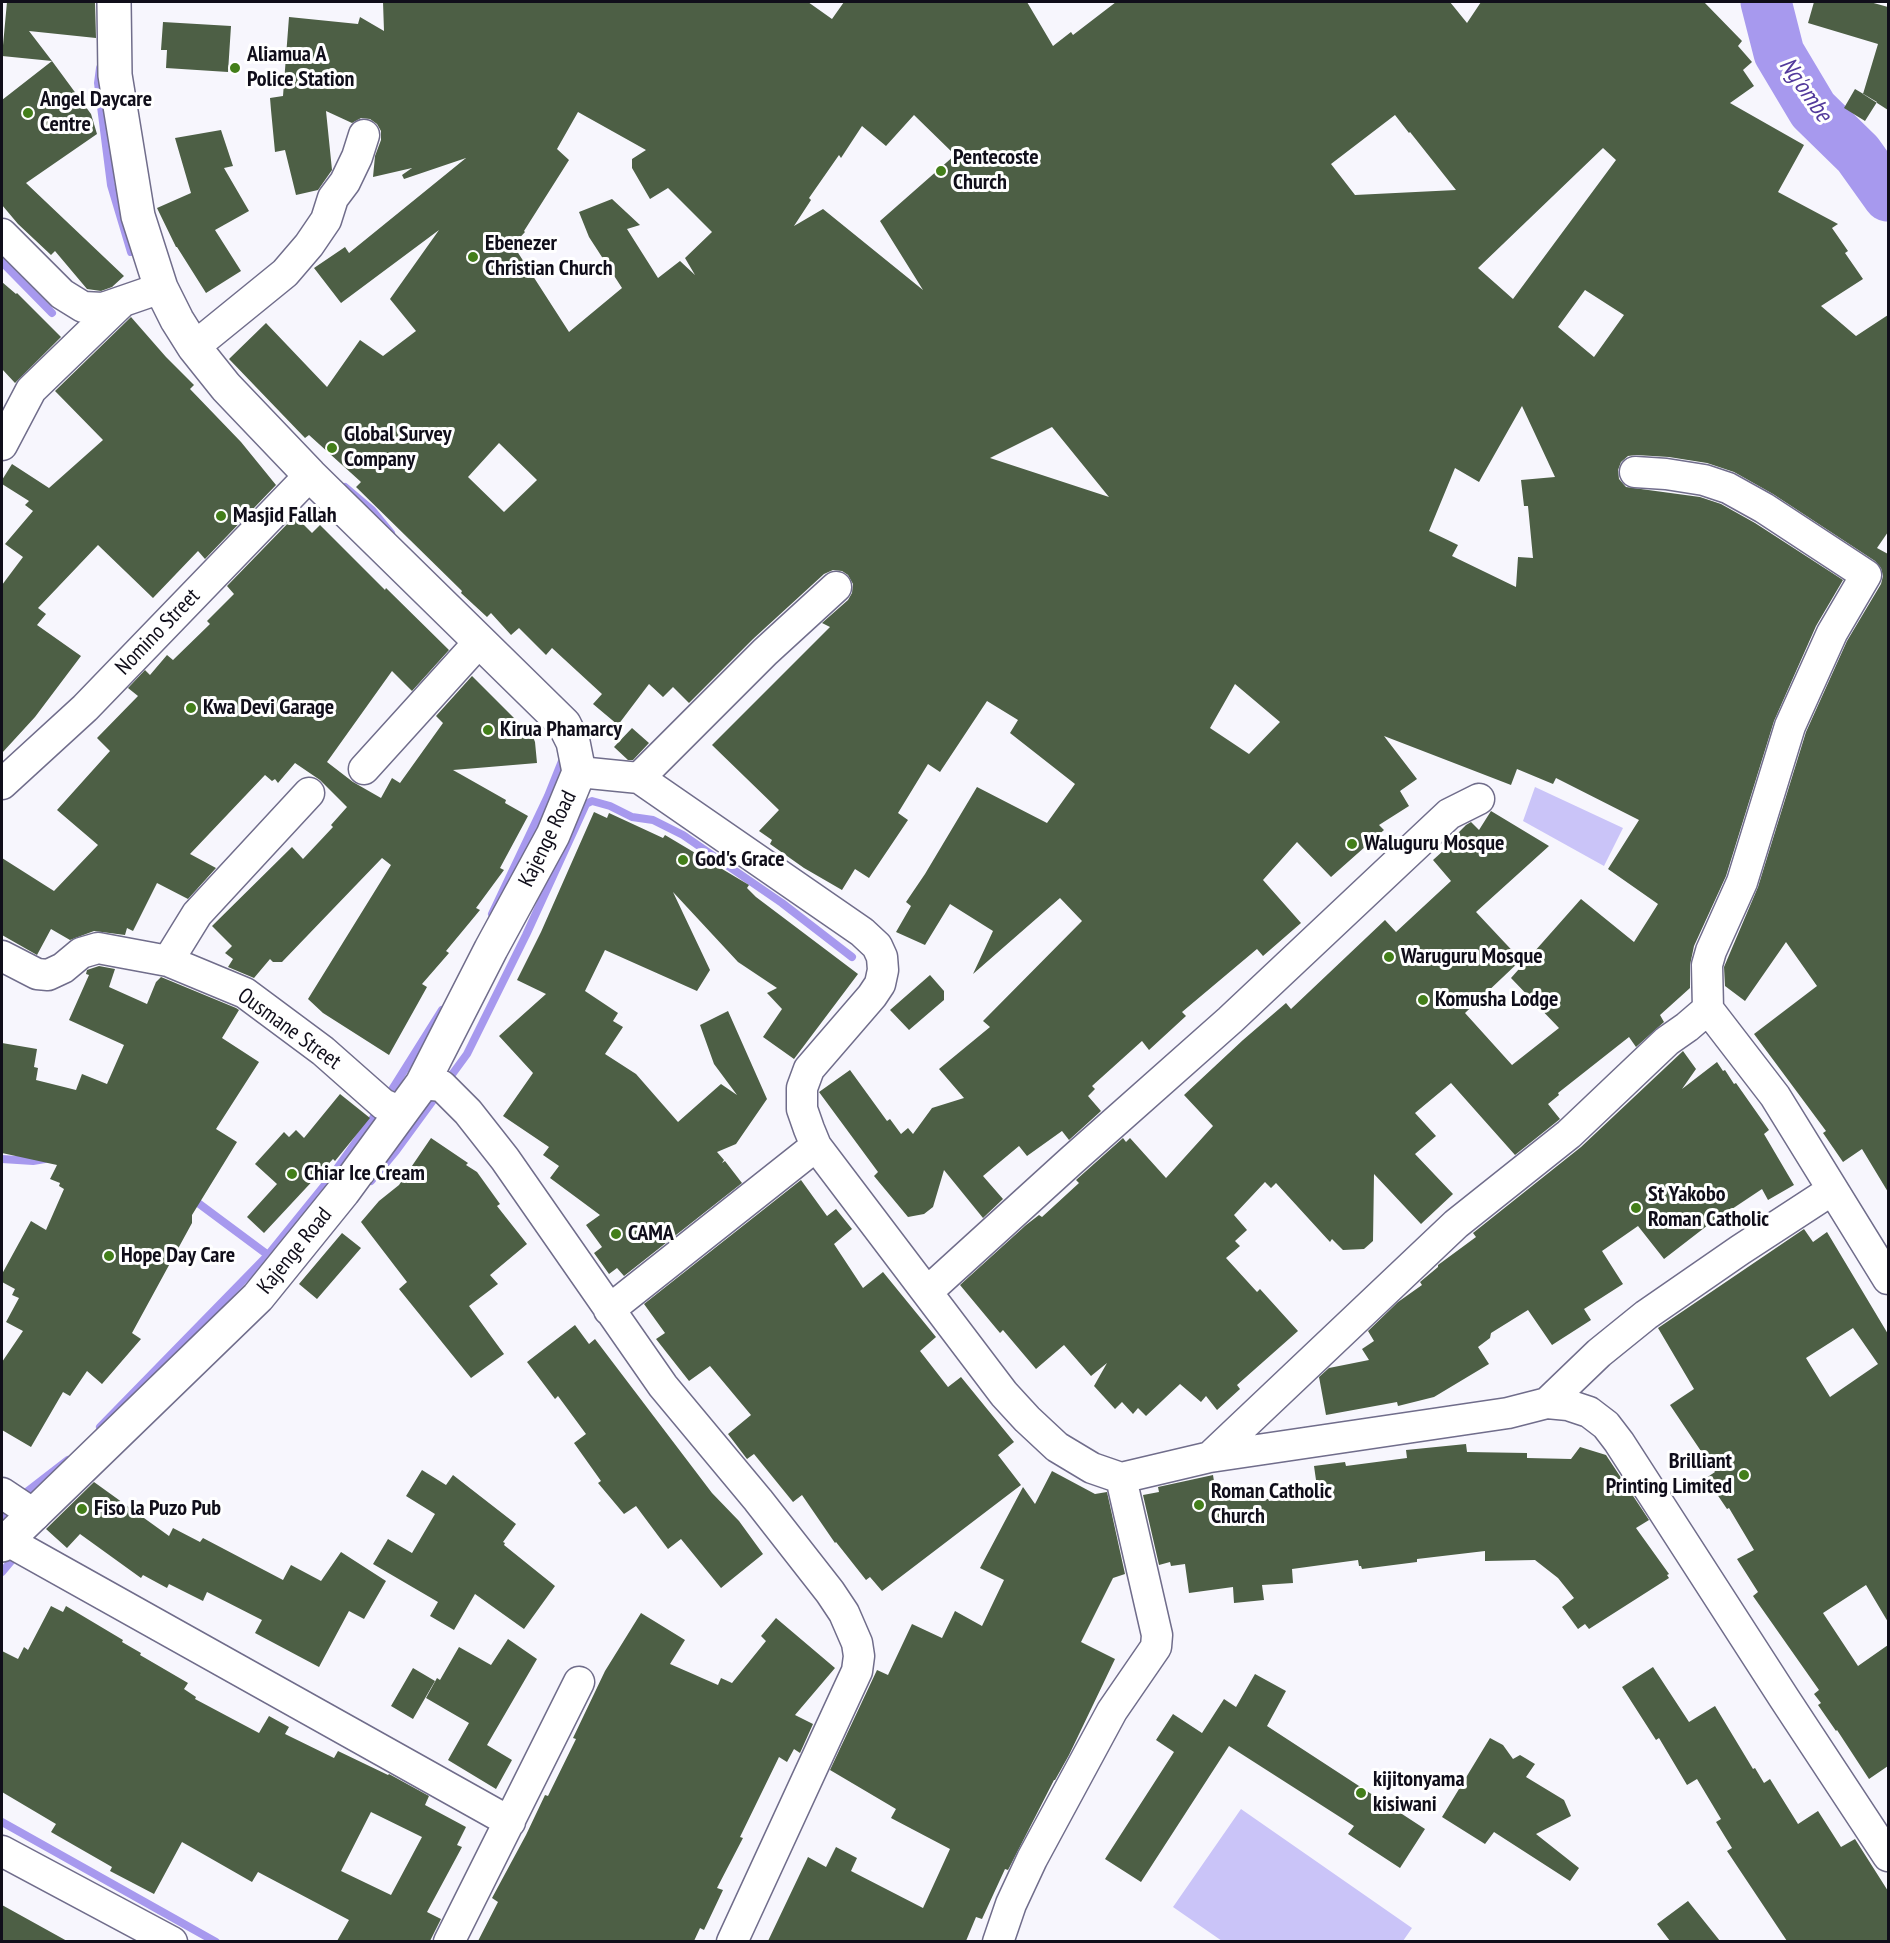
<!DOCTYPE html>
<html>
<head>
<meta charset="utf-8">
<style>
  body { margin:0 }
  #map { position:relative; width:1890px; height:1943px; overflow:hidden; background:#f7f6fd; font-family:"PT Sans Narrow",sans-serif }
  canvas { display:block }
  .frame { position:absolute; inset:0; border:3px solid #100e1a; pointer-events:none }
</style>
</head>
<body>
<div id="map">
<canvas width="1890" height="1943"></canvas>
<div class="frame"></div>
</div>
<script>
const context = document.querySelector('canvas').getContext('2d');
context.lineJoin = 'round';
function paint(path, color) { context.fillStyle = color; context.fill(path, 'evenodd'); }
const poly = rows => new Path2D(rows.map(r => 'M' + r).join(''));
function trace(path, color, width, dash) { context.strokeStyle = color; context.lineWidth = width; context.lineCap = dash ? 'butt' : 'round'; context.setLineDash(dash || []); context.stroke(path); }
function write(font, color, halo, rows, align = 'center') {
  context.font = font + ' "PT Sans Narrow",sans-serif'; context.lineWidth = 6; context.setLineDash([]); context.textBaseline = 'middle'; context.strokeStyle = halo; context.fillStyle = color; for (const [text, x, y, turn = 0] of rows) {
    context.save(); context.translate(x, y); context.rotate((+turn || 0) * Math.PI / 180); context.textAlign = isNaN(turn) ? turn : align; if (halo) context.strokeText(text, 0, 0); context.fillText(text, 0, 0); context.restore();
  }
}
const green = poly([
  [1535,787,1623,828,1604,866,1523,821],
  [1241,1809,1412,1928,1403,1941,1222,1941,1173,1907]
]);
const stream = poly([
  [100,68,98,83,111,185,131,252],
  [2,262,52,313],
  [345,487,372,510,391,533],
  [492,914,548,796,564,756],
  [2,1159,33,1161,45,1159],
  [371,1181,396,1151,467,1054,526,935,586,804,592,801,610,806,632,817,653,820,683,835,782,903,852,957],
  [268,1255,328,1181,383,1104,442,1010],
  [100,1427,268,1255,190,1197],
  [2,1515,15,1501,68,1460],
  [2,1572,18,1553],
  [2,1822,216,1942]
]);
const river = poly([
  [1766,2,1779,53,1813,110,1858,154,1888,196]
]);
const building = poly([
  [7,2,95,3,96,38,29,31,52,61,2,56],
  [383,2,808,2,832,19,844,2,1027,2,1053,46,1071,32,1073,35,1116,2,1450,2,1467,23,1481,2,1704,2,1742,41,1738,46,1752,62,1743,70,1754,86,1730,103,1804,145,1778,192,1838,224,1832,228,1848,251,1845,253,1863,279,1821,306,1856,336,1888,315,1888,532,1877,548,1888,554,1888,1192,1862,1149,1843,1162,1823,1133,1826,1131,1754,1034,1817,986,1786,942,1745,1001,1725,986,1724,967,1758,887,1806,732,1847,641,1881,584,1883,576,1881,568,1875,561,1773,494,1734,472,1707,463,1669,457,1636,455,1628,456,1621,462,1618,470,1619,479,1626,487,1700,497,1721,504,1755,523,1843,580,1816,626,1774,721,1726,876,1694,946,1690,965,1690,988,1660,1015,1664,1022,1636,1047,1629,1037,1558,1093,1559,1095,1548,1104,1560,1119,1515,1155,1451,1083,1415,1113,1436,1136,1415,1154,1453,1194,1421,1224,1374,1174,1373,1241,1364,1249,1343,1250,1332,1239,1330,1242,1276,1183,1271,1188,1265,1182,1234,1215,1247,1230,1235,1241,1240,1246,1226,1258,1257,1292,1260,1289,1298,1331,1237,1385,1240,1389,1217,1410,1206,1396,1201,1402,1180,1384,1146,1416,1138,1408,1133,1414,1122,1402,1115,1409,1094,1386,1107,1363,1091,1376,1064,1345,1036,1369,1003,1330,1000,1333,960,1285,1026,1225,1039,1215,1042,1217,1079,1183,1076,1180,1123,1138,1126,1142,1130,1138,1166,1178,1213,1126,1184,1095,1243,1040,1286,1003,1291,1009,1385,920,1396,932,1451,881,1433,860,1453,842,1451,840,1466,825,1471,822,1479,830,1491,811,1549,846,1476,912,1521,960,1465,1013,1512,1065,1559,1028,1511,978,1581,899,1634,942,1658,904,1608,869,1639,820,1556,778,1553,784,1517,769,1511,785,1384,736,1417,779,1400,791,1409,806,1379,825,1384,830,1331,877,1297,842,1263,880,1301,923,1263,956,1257,949,1182,1012,1186,1016,1149,1050,1142,1041,1092,1086,1095,1089,1088,1096,1101,1111,1069,1140,1062,1131,1027,1156,1019,1146,983,1176,1003,1199,983,1218,944,1170,933,1207,924,1214,908,1217,874,1176,878,1172,819,1092,850,1070,887,1121,890,1119,901,1134,908,1128,913,1134,932,1108,964,1098,939,1069,990,1027,983,1021,1082,921,1060,898,973,974,993,931,950,904,925,945,896,932,911,906,906,902,925,874,977,787,1047,823,1075,784,1010,733,1018,720,987,701,940,772,928,764,898,813,908,820,869,878,855,869,842,890,804,868,770,844,772,840,759,831,779,810,712,745,830,627,822,623,848,600,852,593,853,584,848,575,842,571,833,570,824,574,753,639,689,703,673,687,663,697,649,684,618,725,593,704,602,694,552,648,546,655,519,628,511,635,491,613,487,617,461,593,462,591,356,487,361,482,309,435,305,438,229,359,266,323,327,387,360,340,383,356,416,331,390,299,439,230,341,303,314,268,345,247,349,253,466,158,404,179,402,175,412,168,373,177,375,156,381,140,381,131,377,124,370,119,361,118,352,123,326,111,332,170,318,190,296,195,285,150,275,152,271,110,270,98,283,96,289,17,358,24,360,17,384,31],
  [578,112,646,150,632,159,632,168,650,199,668,188,712,232,685,258,695,275,680,261,658,278,627,229,640,225,612,199,579,212,589,237,622,288,569,332,513,245,525,232,524,231,569,160,557,149],
  [914,115,955,155,880,221,923,290,823,209,794,226,811,200,809,198,839,155,841,158,862,126,886,146],
  [1395,115,1409,133,1410,132,1456,190,1355,195,1331,164],
  [1603,148,1616,160,1513,299,1478,268],
  [1585,290,1624,315,1594,357,1558,327],
  [1522,406,1555,477,1521,480,1524,506,1528,506,1533,558,1518,557,1516,587,1452,556,1458,545,1429,531,1455,468,1479,482],
  [1052,427,1109,497,990,458],
  [499,443,537,480,504,512,468,477],
  [1235,684,1280,722,1249,754,1210,728],
  [1814,2,1870,2,1888,7,1888,110,1863,94,1878,44,1808,23],
  [163,22,231,26,228,72,166,68,167,50,161,50],
  [52,61,91,114,97,134,26,183,124,276,112,287,101,291,87,289,55,251,51,255,18,224,2,205,2,100],
  [1855,89,1877,102,1865,121,1844,108],
  [221,130,233,166,224,168,249,211,215,230,241,271,206,293,177,247,176,247,157,208,191,193,175,138],
  [2,282,16,294,17,293,61,337,15,383,2,369],
  [131,317,166,357,194,385,190,389,241,442,276,485,205,559,198,551,153,598,98,545,38,608,46,614,37,625,81,656,35,717,2,753,2,585,23,557,5,544,33,511,25,505,29,501,2,484,2,480,12,464,49,488,103,440,55,391],
  [295,516,312,533,320,525,385,590,386,588,449,650,412,691,392,671,327,762,353,782,381,798,392,778,400,783,443,723,436,716,472,676,533,737,535,742,537,763,453,770,506,800,505,803,528,816,500,868,504,870,476,908,480,910,446,951,449,953,422,984,427,987,389,1055,323,1013,308,999,391,865,382,858,282,962,273,962,270,959,254,978,228,967,233,959,225,953,232,946,212,926,292,847,303,859,333,827,331,825,347,807,320,780,295,763,278,783,275,779,272,781,265,775,190,854,216,868,188,899,157,883,133,931,127,928,125,935,94,931,70,940,51,929,37,955,2,935,2,858,54,891,98,845,57,810,110,751,97,738,138,696,128,688,145,670,150,675,167,655,173,660,210,624,207,621,234,594,227,586],
  [632,728,649,743,633,760,628,760,614,747],
  [594,812,607,818,609,813,663,838,665,835,749,885,747,888,756,897,858,974,794,1059,763,1037,782,1009,767,993,777,988,738,962,673,892,710,970,697,991,605,950,585,991,618,1013,613,1021,623,1027,605,1054,636,1074,678,1122,721,1084,737,1095,714,1064,700,1025,728,1011,767,1099,736,1144,717,1152,724,1160,722,1163,725,1161,742,1183,624,1276,617,1268,609,1274,594,1253,602,1247,586,1225,600,1215,550,1178,559,1166,543,1155,549,1147,503,1116,533,1073,499,1036,546,994,517,980,541,932],
  [99,966,115,969,109,987,147,1004,156,982,161,977,236,1008,239,1010,222,1038,259,1062,216,1129,237,1142,192,1215,192,1223,132,1333,141,1339,102,1384,87,1371,70,1396,63,1392,31,1447,2,1430,2,1362,23,1331,6,1322,19,1298,12,1295,15,1289,2,1282,2,1274,31,1221,46,1230,64,1189,59,1186,60,1183,50,1179,57,1165,2,1153,2,1043,37,1049,34,1067,38,1068,36,1080,76,1090,82,1074,107,1084,124,1045,69,1020,89,975,86,974,87,970],
  [930,975,944,991,944,1000,909,1030,890,1010],
  [1683,1051,1696,1069,1682,1089,1717,1062,1723,1071,1725,1070,1734,1084,1736,1083,1769,1130,1764,1134,1794,1185,1768,1200,1762,1189,1708,1225,1664,1259,1638,1226,1602,1251,1623,1284,1584,1309,1591,1320,1552,1345,1528,1310,1491,1333,1490,1338,1478,1347,1489,1364,1434,1397,1398,1406,1397,1402,1326,1415,1319,1377,1329,1368,1369,1360,1362,1349,1374,1341,1368,1331,1398,1302,1422,1285,1420,1282,1438,1267,1438,1265,1476,1237,1473,1233,1581,1147],
  [340,1094,370,1118,335,1161,333,1159,264,1233,247,1217,277,1184,255,1164,284,1132,289,1137,296,1130,304,1138],
  [431,1138,468,1163,466,1165,477,1172,500,1204,497,1206,527,1244,490,1275,498,1284,469,1306,504,1354,471,1378,399,1289,407,1282,361,1222,379,1201,399,1185],
  [801,1180,827,1216,836,1209,852,1229,834,1244,863,1288,883,1272,936,1337,920,1351,948,1387,961,1377,1014,1442,998,1455,1021,1485,882,1591,870,1577,866,1580,836,1542,835,1543,802,1495,793,1502,754,1454,747,1459,728,1434,751,1415,710,1366,689,1381,656,1339,665,1333,644,1304],
  [1804,1229,1813,1242,1827,1232,1888,1334,1888,1622,1866,1585,1823,1613,1858,1666,1888,1645,1888,1766,1869,1779,1837,1730,1836,1731,1818,1705,1821,1703,1814,1694,1819,1690,1753,1596,1758,1592,1737,1559,1754,1550,1729,1508,1727,1509,1706,1478,1715,1472,1670,1405,1694,1389,1658,1328],
  [1853,1328,1878,1364,1830,1397,1806,1358],
  [342,1233,361,1248,317,1299,299,1284],
  [575,1325,589,1344,595,1339,712,1493,739,1521,763,1554,721,1588,681,1539,668,1549,636,1506,624,1514,598,1483,601,1481,574,1443,586,1434,558,1396,555,1399,527,1362],
  [1466,1444,1467,1452,1527,1453,1527,1458,1571,1459,1580,1447,1606,1455,1649,1520,1636,1528,1669,1574,1667,1575,1669,1578,1589,1629,1585,1624,1578,1629,1562,1607,1574,1598,1558,1578,1535,1560,1485,1561,1485,1551,1417,1559,1417,1562,1362,1569,1361,1566,1359,1566,1358,1560,1292,1569,1293,1583,1262,1585,1264,1600,1234,1603,1233,1587,1189,1593,1185,1564,1171,1566,1170,1562,1159,1565,1143,1495,1159,1492,1158,1487,1213,1475,1216,1494,1251,1490,1252,1500,1268,1499,1269,1501,1318,1494,1314,1466,1345,1462,1346,1466,1407,1458,1406,1450],
  [422,1470,446,1485,453,1475,516,1524,503,1542,505,1543,504,1545,555,1586,524,1629,475,1594,454,1630,430,1616,438,1602,373,1564,388,1539,412,1553,435,1514,406,1496],
  [1052,1471,1095,1494,1107,1492,1125,1574,1113,1578,1081,1642,1115,1659,1069,1755,1055,1780,1054,1780,1008,1870,1005,1869,982,1919,976,1917,966,1941,768,1941,808,1857,826,1867,836,1847,857,1858,851,1871,923,1908,950,1849,891,1818,896,1809,830,1770,877,1670,888,1675,912,1624,942,1638,955,1611,982,1626,1004,1580,980,1568,1023,1487,1035,1504],
  [94,1482,169,1536,173,1528,200,1542,203,1538,283,1580,291,1565,321,1581,341,1552,386,1581,364,1619,349,1611,319,1667,255,1633,262,1620,207,1592,203,1601,169,1584,167,1588,143,1575,141,1578,80,1534,67,1548,46,1529],
  [51,1606,63,1612,66,1606,123,1640,122,1642,141,1653,140,1655,188,1683,184,1689,196,1697,195,1699,259,1733,269,1716,289,1727,285,1734,334,1758,338,1751,388,1775,389,1774,429,1796,425,1805,466,1827,457,1845,462,1847,427,1912,441,1919,430,1941,337,1941,349,1920,258,1872,252,1882,182,1842,154,1894,110,1871,112,1867,51,1832,56,1824,2,1792,2,1651,18,1659,24,1647,28,1650],
  [371,1812,422,1837,391,1895,341,1871],
  [641,1613,685,1640,670,1664,718,1685,721,1678,732,1683,766,1641,761,1636,776,1618,835,1668,795,1715,813,1724,800,1753,794,1749,787,1762,779,1757,740,1837,743,1838,717,1888,723,1890,704,1930,700,1928,694,1941,478,1941,498,1902,492,1898,526,1835,545,1795,548,1796,576,1739,573,1738,605,1671],
  [508,1639,537,1659,487,1745,512,1760,496,1789,448,1760,469,1723,426,1698,437,1678,440,1680,459,1647,491,1665],
  [1653,1667,1689,1722,1715,1706,1753,1769,1755,1768,1764,1783,1770,1779,1798,1824,1818,1811,1841,1847,1855,1839,1888,1891,1888,1941,1787,1941,1727,1851,1732,1848,1716,1822,1721,1819,1697,1779,1687,1785,1659,1738,1656,1740,1622,1687],
  [413,1668,435,1681,413,1719,391,1706],
  [1255,1674,1286,1691,1267,1726,1425,1829,1400,1868,1348,1834,1354,1826,1229,1746,1141,1882,1105,1859,1174,1752,1156,1740,1173,1714,1202,1733,1224,1699,1236,1707],
  [1490,1738,1503,1745,1513,1759,1520,1755,1535,1764,1526,1777,1564,1800,1571,1816,1536,1834,1579,1868,1570,1881,1494,1832,1485,1844,1442,1817],
  [1688,1901,1720,1941,1670,1941,1657,1924],
  [2,1905,67,1941,2,1941]
]);
const minor = poly([
  [2,234,62,294,83,307,103,308,161,288],
  [194,347,285,273,309,245,326,220,333,198,345,182,357,157,364,135],
  [2,445,31,390,122,302],
  [1635,472,1666,474,1704,480,1728,488,1764,508,1866,575,1832,633,1790,726,1742,882,1711,951,1707,965,1708,1009,1775,1096,1888,1279],
  [364,769,480,641],
  [579,772,639,778,862,932,877,946,882,957,883,970,880,984,872,996,809,1069,802,1088,802,1109,809,1129,816,1146,1004,1394,1027,1419,1057,1447,1092,1468,1121,1478,1210,1457,1508,1413,1547,1403,1568,1405,1589,1412,1606,1425,1619,1442,1784,1698,1888,1856],
  [639,778,765,652,836,587],
  [2,784,85,708,310,475],
  [2,956,37,974,48,975,63,968,81,953,98,948,168,961,245,993,323,1051,383,1104,401,1112],
  [168,961,197,914,309,793],
  [422,1084,442,1086,468,1112,505,1159,663,1386,758,1500,830,1592,844,1613,857,1643,859,1656,857,1671,732,1942],
  [927,1292,1071,1161,1230,1020,1449,814,1479,799],
  [609,1310,816,1146],
  [1547,1403,1599,1353,1646,1315,1740,1250,1832,1190],
  [1210,1457,1456,1224,1569,1134,1667,1041,1687,1027,1708,1009],
  [2,1493,35,1515],
  [6,1540,510,1822],
  [2,1851,172,1942],
  [449,1942,579,1682],
  [998,1942,1011,1904,1032,1859,1112,1711,1156,1647,1157,1635,1121,1478]
]);
const tertiary = poly([
  [2,1545,258,1297,343,1192,422,1084,491,949,553,835,579,772,573,742,564,724,310,475,226,387,194,347,177,320,161,288,138,216,115,75,114,2]
]);
const markers = [
  [235,68,6,"#437e1a"],
  [28,113,6,"#437e1a"],
  [941,171,6,"#437e1a"],
  [473,257,6,"#437e1a"],
  [332,448,6,"#437e1a"],
  [221,516,6,"#437e1a"],
  [191,708,6,"#437e1a"],
  [488,730,6,"#437e1a"],
  [1352,844,6,"#437e1a"],
  [683,860,6,"#437e1a"],
  [1389,957,6,"#437e1a"],
  [1423,1000,6,"#437e1a"],
  [292,1174,6,"#437e1a"],
  [1636,1208,6,"#437e1a"],
  [616,1234,6,"#437e1a"],
  [109,1256,6,"#437e1a"],
  [1744,1475,6,"#437e1a"],
  [1199,1505,6,"#437e1a"],
  [82,1509,6,"#437e1a"],
  [1361,1793,6,"#437e1a"]
];
const poiNames = [
  ["Aliamua A",247,55],
  ["Police Station",247,80],
  ["Angel Daycare",40,100],
  ["Centre",40,125],
  ["Pentecoste",953,158],
  ["Church",953,183],
  ["Ebenezer",485,244],
  ["Christian Church",485,269],
  ["Global Survey",344,435],
  ["Company",344,460],
  ["Masjid Fallah",233,516],
  ["Kwa Devi Garage",203,708],
  ["Kirua Phamarcy",500,730],
  ["Waluguru Mosque",1364,844],
  ["God's Grace",695,860],
  ["Waruguru Mosque",1401,957],
  ["Komusha Lodge",1435,1000],
  ["Chiar Ice Cream",304,1174],
  ["St Yakobo",1648,1195],
  ["Roman Catholic",1648,1220],
  ["CAMA",628,1234],
  ["Hope Day Care",121,1256],
  ["Brilliant",1732,1462,"right"],
  ["Printing Limited",1732,1487,"right"],
  ["Roman Catholic",1211,1492],
  ["Church",1211,1517],
  ["Fiso la Puzo Pub",94,1509],
  ["kijitonyama",1373,1780],
  ["kisiwani",1373,1805]
];
const streetNames = [
  ["Nomino Street",158,632,-46],
  ["Kajenge Road",548,839,-64],
  ["Ousmane Street",289,1029,36],
  ["Kajenge Road",295,1251,-51]
];
const waterNames = [
  ["Ng'ombe",1805,90,55]
];
paint(green, '#cac4f8');
trace(stream, '#a799ee', 8);
trace(river, '#a799ee', 51);
paint(building, '#4d5f45');
trace(minor, '#706d8b', 33);
trace(tertiary, '#706d8b', 36);
trace(minor, '#fff', 30);
trace(tertiary, '#fff', 33);
for (const [x, y, r, color] of markers) { const dot = new Path2D(); dot.arc(x, y, r, 0, 2 * Math.PI); context.fillStyle = color; context.fill(dot); trace(dot, '#fff', 2); }
write('bold 22px', '#100e1a', '#fff', poiNames, 'left');
write('22px', '#100e1a', '#fff', streetNames);
write('italic 24px', '#533a9c', '#fff', waterNames);
</script>
</body>
</html>
